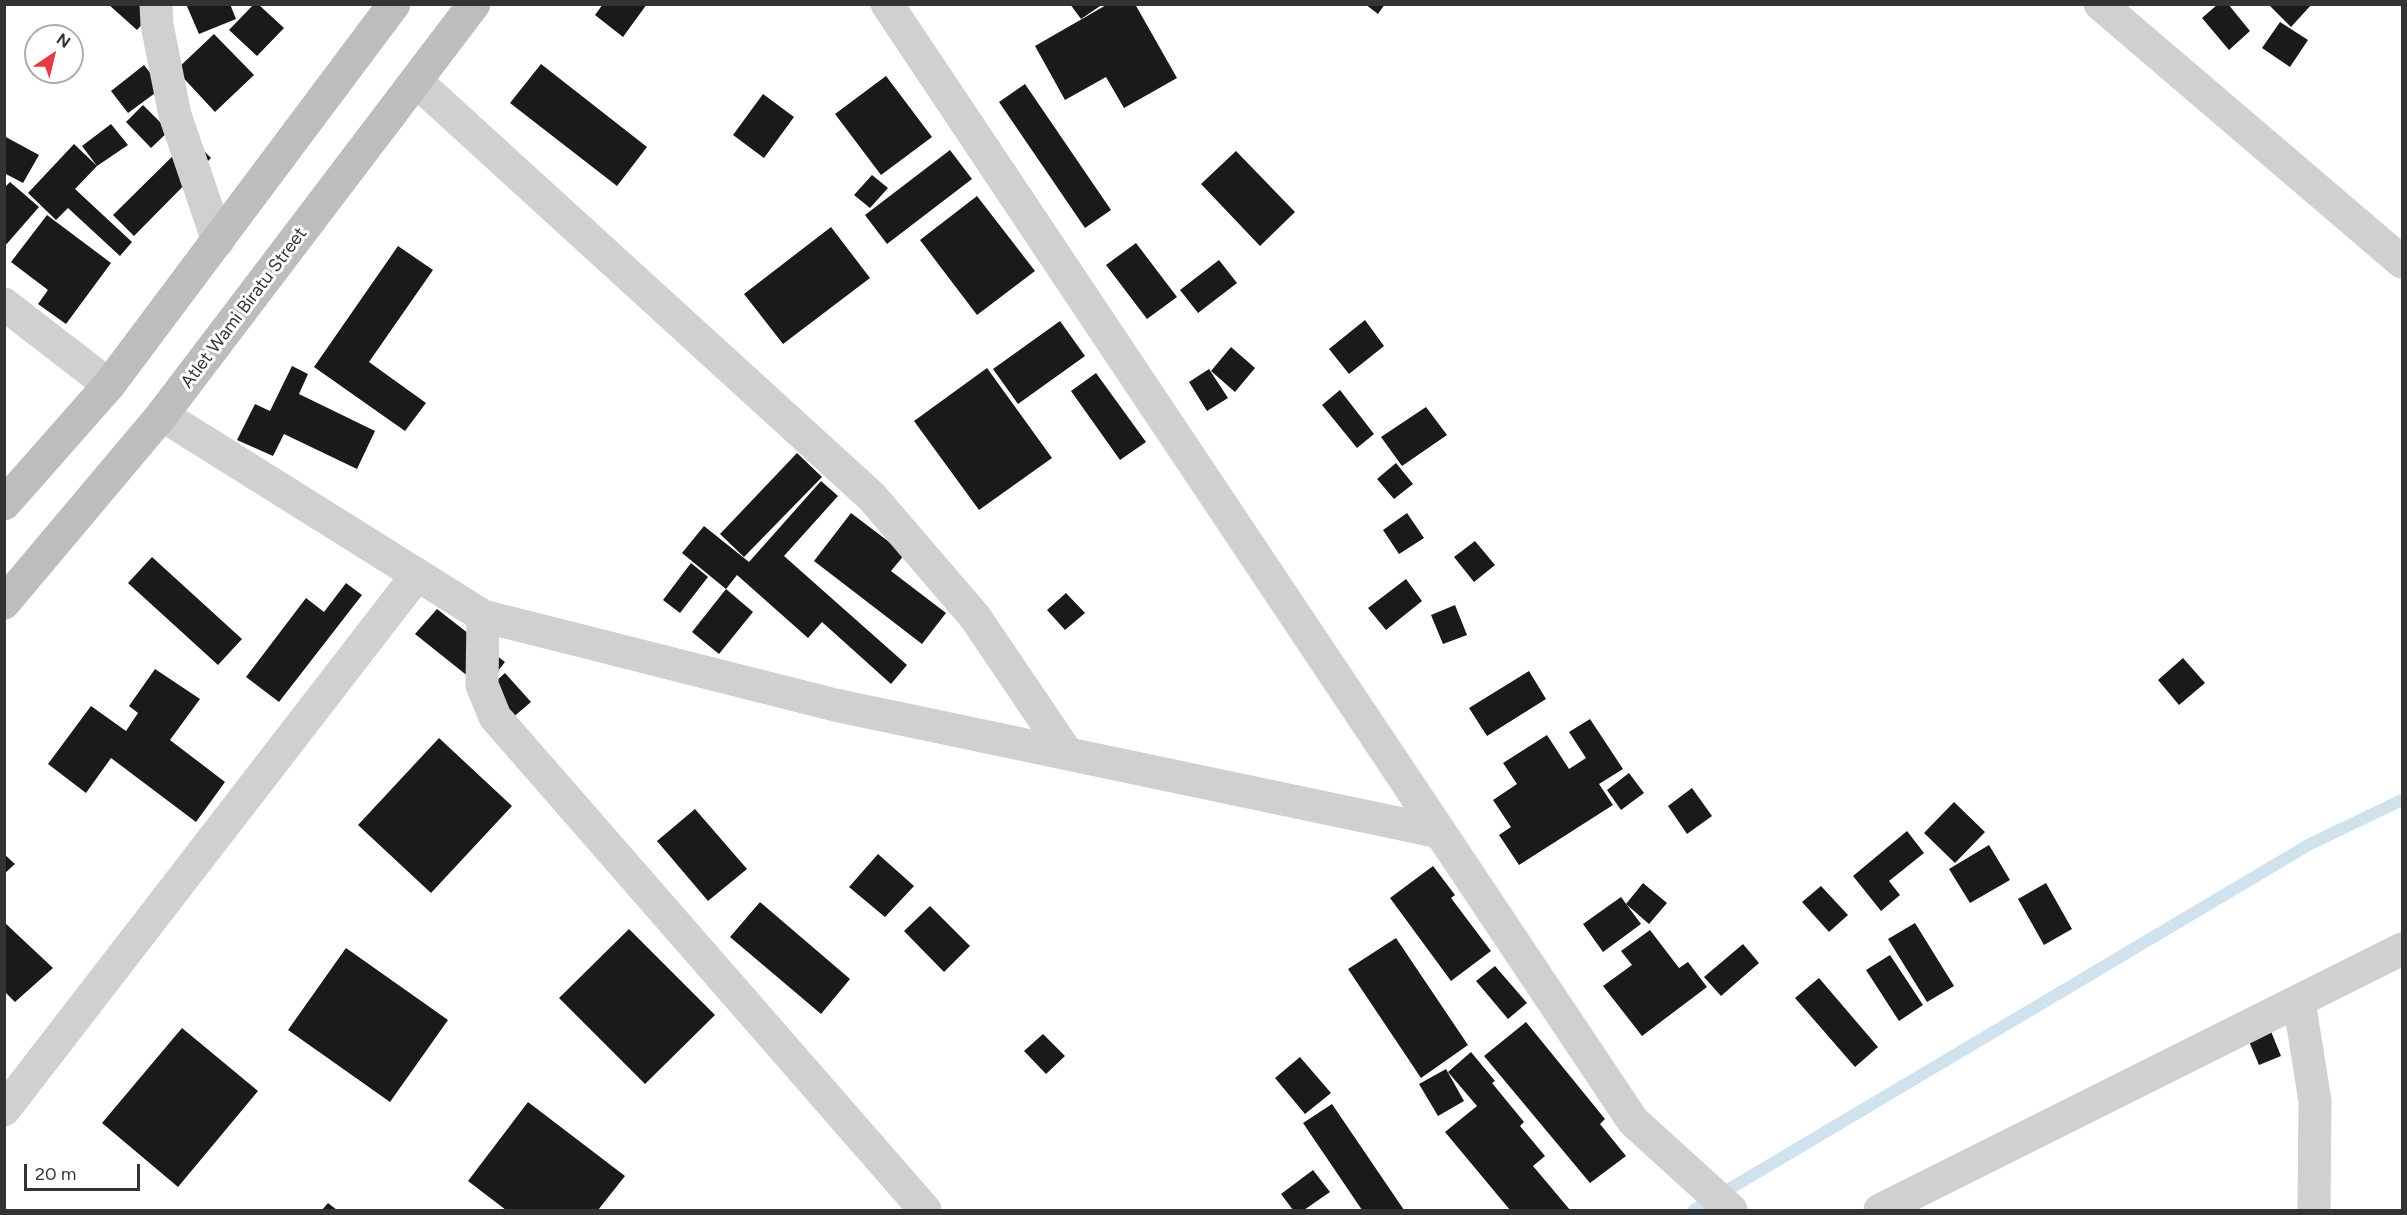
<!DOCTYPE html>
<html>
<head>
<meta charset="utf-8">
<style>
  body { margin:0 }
  #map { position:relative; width:2407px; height:1215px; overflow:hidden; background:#fff; font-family:Figtree,sans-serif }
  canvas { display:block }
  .frame { position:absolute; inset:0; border:6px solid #333; pointer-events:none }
  .north { position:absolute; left:24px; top:24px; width:60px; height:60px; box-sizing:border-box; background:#fff; border:2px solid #adadad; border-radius:50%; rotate:35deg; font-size:16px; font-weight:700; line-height:24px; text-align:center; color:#333 }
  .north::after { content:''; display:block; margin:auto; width:21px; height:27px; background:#e63946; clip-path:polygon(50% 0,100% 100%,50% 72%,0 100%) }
  .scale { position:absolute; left:24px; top:1164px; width:116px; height:27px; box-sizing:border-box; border:3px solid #333; border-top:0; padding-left:8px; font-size:18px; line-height:21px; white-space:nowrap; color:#333; -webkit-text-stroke:4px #fff; paint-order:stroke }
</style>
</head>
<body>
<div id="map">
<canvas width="2407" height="1215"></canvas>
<div class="frame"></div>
<div class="north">N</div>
<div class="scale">20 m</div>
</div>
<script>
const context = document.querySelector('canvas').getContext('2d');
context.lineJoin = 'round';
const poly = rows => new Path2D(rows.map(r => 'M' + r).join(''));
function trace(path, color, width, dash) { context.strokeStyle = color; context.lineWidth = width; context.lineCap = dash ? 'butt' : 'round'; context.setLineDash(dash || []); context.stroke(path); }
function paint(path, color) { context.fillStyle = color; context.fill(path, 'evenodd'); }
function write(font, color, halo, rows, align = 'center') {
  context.font = font + ' Figtree,sans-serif'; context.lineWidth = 6; context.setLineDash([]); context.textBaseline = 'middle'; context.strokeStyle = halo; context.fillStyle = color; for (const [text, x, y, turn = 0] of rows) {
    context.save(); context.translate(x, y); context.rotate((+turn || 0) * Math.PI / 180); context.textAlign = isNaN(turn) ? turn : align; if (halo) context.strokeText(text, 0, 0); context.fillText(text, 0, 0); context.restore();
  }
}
const stream = poly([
  [1694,1210,2310,844,2402,800]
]);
const building = poly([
  [108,4,149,4,155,10,137,30],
  [186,4,230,4,236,19,199,34],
  [254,4,258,4,284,28,257,56,229,30],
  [603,4,647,4,623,37,595,15],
  [1070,4,1103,4,1081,19],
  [1108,4,1135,4,1177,78,1124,108,1106,77,1065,100,1035,46],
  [1365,4,1385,4,1378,14],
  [2218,4,2228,4,2250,31,2229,50,2202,18],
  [2268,4,2312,4,2291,27],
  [2280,22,2308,40,2290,67,2262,48],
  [214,34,254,75,215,112,176,70],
  [541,64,647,147,617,186,510,103],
  [144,65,162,88,128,113,111,91],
  [886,76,932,137,881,175,835,114],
  [1025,84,1111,210,1085,228,999,102],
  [763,94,794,117,764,158,733,135],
  [143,105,169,131,151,148,126,122],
  [111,124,128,145,97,166,75,189,132,242,120,256,68,208,56,220,28,193,74,144,97,166,82,146],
  [4,136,39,155,23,183,4,173],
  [191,138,211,158,134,236,113,215],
  [950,150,972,179,887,244,865,215],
  [1236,151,1295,212,1260,246,1201,184],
  [872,175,888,188,870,208,854,195],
  [10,182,39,207,4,247,4,188],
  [977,196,1035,271,977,315,920,240],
  [47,215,111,263,66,324,38,304,48,290,11,262],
  [831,227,870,278,783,344,744,294],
  [1136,243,1177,297,1147,319,1106,265],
  [398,246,433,270,369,362,426,403,405,431,314,367],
  [1219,260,1237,283,1198,313,1180,290],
  [1365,320,1384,346,1349,374,1329,349],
  [1060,321,1085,356,1018,404,993,369],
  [1231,347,1255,368,1235,392,1211,371],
  [292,366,308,374,299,394,375,431,357,469,284,434,273,456,237,440,255,404,270,411],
  [987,368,1052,458,979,510,914,421],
  [1209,369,1228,398,1207,411,1189,382],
  [1096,373,1146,442,1120,460,1071,391],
  [1340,390,1374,434,1357,448,1322,405],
  [1426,407,1447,435,1402,466,1381,437],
  [797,453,822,477,744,557,720,534],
  [1396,463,1413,484,1394,499,1377,479],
  [821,481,838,496,784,556,907,665,891,684,822,622,808,638,737,575,726,589,682,553,704,526,749,562],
  [851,513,905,554,891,571,946,613,922,644,814,561],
  [1407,513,1424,538,1399,554,1383,530],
  [1475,541,1495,565,1474,582,1454,557],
  [152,557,242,639,218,665,128,583],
  [691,563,708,577,680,613,663,600],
  [1406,579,1422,601,1386,630,1368,608],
  [346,583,362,595,279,702,246,677,306,598,324,612],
  [726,589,753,612,719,654,692,632],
  [1066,593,1085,613,1065,630,1047,610],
  [1455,605,1467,635,1443,644,1431,615],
  [437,609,505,662,484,689,415,634],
  [2183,658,2205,683,2179,705,2158,680],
  [155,669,200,699,170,740,225,782,196,822,111,758,86,793,48,764,91,706,126,731,138,713,129,706],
  [1529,671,1546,699,1487,736,1469,708],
  [505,673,531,702,504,725,479,696],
  [1590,719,1623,769,1599,784,1613,805,1519,865,1499,835,1511,827,1493,800,1517,784,1503,763,1547,735,1569,769,1586,758,1569,732],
  [439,738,512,806,431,893,358,825],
  [1629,773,1644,793,1621,810,1607,790],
  [1692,788,1712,816,1687,834,1668,806],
  [1954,802,1985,832,1955,863,1924,833],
  [695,809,747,869,708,901,657,841],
  [1907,831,1924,853,1889,881,1900,895,1881,911,1853,876],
  [1989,845,2010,880,1970,903,1949,869],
  [4,854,15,864,4,874],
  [878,854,914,886,885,917,849,887],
  [1433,866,1455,895,1451,898,1491,951,1451,981,1390,898],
  [1643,883,1667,903,1649,924,1626,904],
  [2046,883,2072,929,2044,945,2018,899],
  [1821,886,1848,915,1829,932,1802,902],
  [1621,897,1641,924,1603,952,1583,924],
  [760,902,850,979,821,1014,730,937],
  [930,906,970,946,944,972,904,931],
  [4,922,53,968,15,1002,4,991],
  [1915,923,1954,986,1927,1002,1888,939],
  [629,929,715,1015,645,1084,559,998],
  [1650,930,1679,968,1688,962,1707,987,1642,1036,1603,986,1632,965,1621,951],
  [1396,938,1468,1045,1421,1078,1348,969],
  [1743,944,1759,963,1721,996,1704,977],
  [346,948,448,1020,390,1102,288,1030],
  [1890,955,1923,1005,1899,1021,1866,970],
  [1495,966,1527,1003,1508,1019,1476,981],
  [1819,978,1878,1047,1855,1067,1795,998],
  [1526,1022,1605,1119,1600,1124,1626,1156,1590,1183,1484,1056],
  [182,1028,258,1091,178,1187,102,1123],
  [2270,1029,2281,1056,2259,1065,2248,1039],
  [1043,1034,1065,1056,1046,1074,1024,1051],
  [1471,1052,1495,1081,1492,1083,1524,1122,1520,1126,1545,1156,1533,1166,1570,1210,1510,1210,1445,1132,1477,1106,1448,1072],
  [1300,1057,1331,1093,1305,1114,1275,1078],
  [1446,1069,1464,1101,1438,1116,1419,1084],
  [528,1102,625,1176,598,1210,506,1210,468,1181],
  [1332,1104,1404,1210,1362,1210,1303,1123],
  [1313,1170,1330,1192,1304,1210,1293,1210,1281,1194],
  [328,1203,337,1210,322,1210]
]);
const minor = poly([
  [156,4,157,25,175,115,218,241],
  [887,4,1633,1121,1731,1210],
  [2100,4,2402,262],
  [416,81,872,497,975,617,1067,753],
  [4,304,109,385],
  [162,415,483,616,835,705,1440,832],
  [483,616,482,685,495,717,925,1210],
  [2299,1001,2315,1101,2314,1210],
  [4,1110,417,575],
  [1880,1210,2402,949]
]);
const secondary = poly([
  [4,504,109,385,394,4],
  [4,603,162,415,474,4]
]);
const streetNames = [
  ["Atlet Wami Biratu Street",244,308,-53]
];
trace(stream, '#cfe2ee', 12);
paint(building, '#1a1a1a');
trace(minor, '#d0d0d0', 33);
trace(secondary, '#bdbdbd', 33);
write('18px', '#333', '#fff', streetNames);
</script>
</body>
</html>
